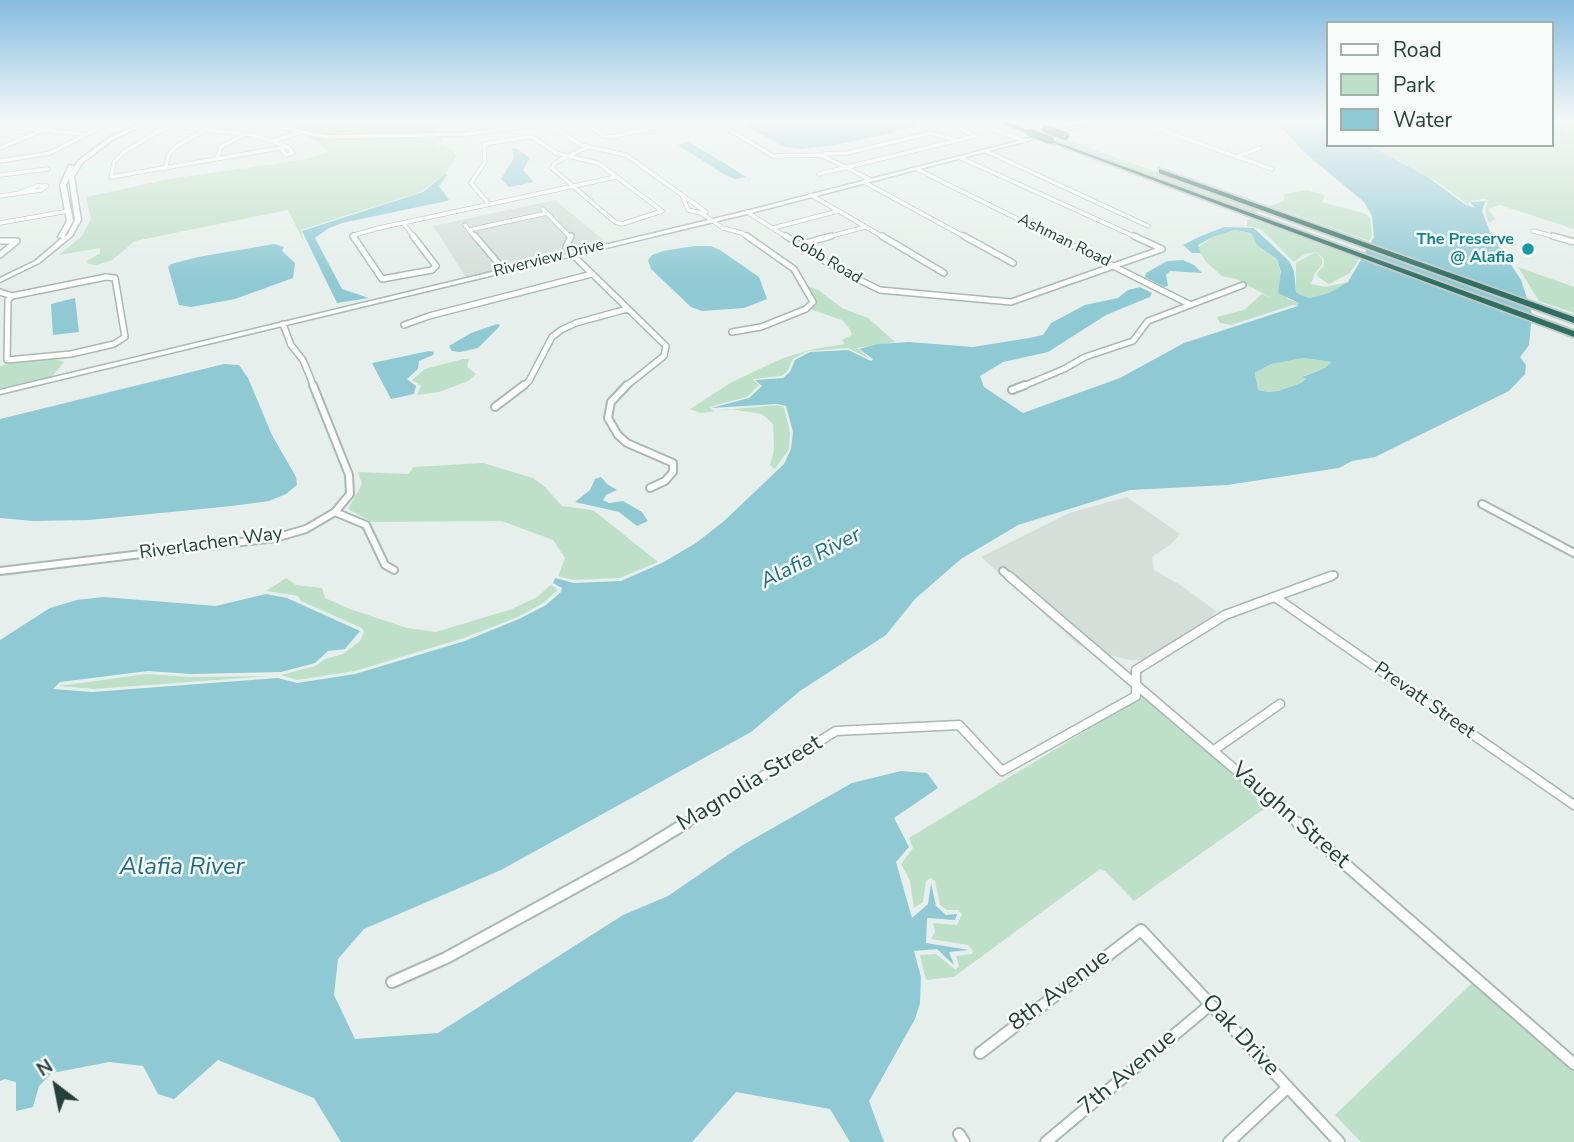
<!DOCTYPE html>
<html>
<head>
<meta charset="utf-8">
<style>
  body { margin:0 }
  #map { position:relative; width:1574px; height:1142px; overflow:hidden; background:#e6efeb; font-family:"Nunito Sans",sans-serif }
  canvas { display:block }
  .legend { position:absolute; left:1326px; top:21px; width:228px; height:126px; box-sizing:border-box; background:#f7fbf9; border:2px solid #a3b1ad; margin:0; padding:9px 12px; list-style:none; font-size:21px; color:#24423a }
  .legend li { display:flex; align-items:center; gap:14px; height:35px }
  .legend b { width:35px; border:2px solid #a3b1ad }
  .north { position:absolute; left:21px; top:1051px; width:70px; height:70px; -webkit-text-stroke:5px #f7fbf9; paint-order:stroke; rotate:328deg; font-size:19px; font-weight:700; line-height:28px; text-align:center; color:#24423a }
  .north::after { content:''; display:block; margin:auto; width:24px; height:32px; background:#24423a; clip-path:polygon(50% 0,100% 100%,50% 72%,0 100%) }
</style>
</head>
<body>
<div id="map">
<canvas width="1574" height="1142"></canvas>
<ul class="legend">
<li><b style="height:9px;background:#fff"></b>Road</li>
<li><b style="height:19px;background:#bfe0c8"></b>Park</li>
<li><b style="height:19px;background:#8ec9d4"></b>Water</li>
</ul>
<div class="north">N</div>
</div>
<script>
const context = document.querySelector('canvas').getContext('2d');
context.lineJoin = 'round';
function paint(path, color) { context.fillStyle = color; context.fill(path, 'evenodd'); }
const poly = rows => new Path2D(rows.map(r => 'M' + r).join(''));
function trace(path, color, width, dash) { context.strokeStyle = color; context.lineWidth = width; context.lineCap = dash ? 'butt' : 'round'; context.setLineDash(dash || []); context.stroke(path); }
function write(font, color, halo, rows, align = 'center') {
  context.font = font + ' "Nunito Sans",sans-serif'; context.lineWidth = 5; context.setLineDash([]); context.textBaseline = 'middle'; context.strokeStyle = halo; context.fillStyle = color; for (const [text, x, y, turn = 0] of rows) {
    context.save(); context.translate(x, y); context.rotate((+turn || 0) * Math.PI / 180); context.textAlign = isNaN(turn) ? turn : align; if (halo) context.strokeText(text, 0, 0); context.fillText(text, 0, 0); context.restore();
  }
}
const built = poly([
  [555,200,607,243,467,279,433,226],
  [1127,497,1180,534,1171,544,1152,557,1154,570,1182,586,1216,611,1210,618,1145,660,1129,660,1106,654,1003,568,998,570,1091,650,1080,646,981,557,1069,513]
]);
const green = poly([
  [284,122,443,122,434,135,338,137,318,136,297,130,299,127],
  [1551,122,1574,122,1574,229,1500,205,1488,209,1495,219,1489,223,1485,212,1487,203,1490,201,1484,199,1471,201,1468,204,1471,206,1468,205,1442,185,1371,145,1551,145],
  [305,135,326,138,441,136,442,141,436,144,452,149,457,156,446,173,421,192,301,230,304,242,288,210,135,241,112,260,96,265,88,264,87,261,100,253,100,248,59,255,82,236,91,219,86,197,169,179,301,160,328,152,324,146],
  [1062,138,1259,209,1257,214,1055,139],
  [1307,190,1325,195,1322,202,1366,214,1370,218,1372,236,1369,241,1270,206,1284,201,1284,194],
  [1253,219,1359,259,1350,273,1329,284,1318,277,1317,273,1324,266,1324,259,1316,252,1322,259,1322,265,1315,273,1311,284,1325,287,1348,282,1330,293,1310,298,1301,295,1296,292,1296,263,1316,252,1305,254,1294,262,1261,229,1247,226,1247,220],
  [1235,230,1251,233,1257,245,1277,259,1287,299,1300,303,1298,306,1293,305,1231,325,1220,323,1217,317,1244,310,1262,294,1272,298,1236,279,1222,276,1206,262,1197,248,1213,237],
  [1518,267,1574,287,1574,313,1539,301],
  [808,286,818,290,842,308,868,318,895,342,857,348,870,359,848,348,808,351,793,359,787,372,781,376,753,379,759,385,747,397,709,407,714,411,777,405,784,407,790,432,789,449,775,469,770,465,774,450,773,424,762,414,730,409,701,413,690,409,732,382,783,358,814,349,845,344,842,340,852,335,849,328,842,320,809,309,816,301],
  [37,358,50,358,64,362,50,379,0,390,0,366],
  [1304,358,1332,362,1323,369,1303,376,1306,379,1301,383,1277,391,1266,392,1258,390,1255,373,1271,364],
  [463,359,469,359,467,367,476,374,468,381,439,392,417,395,421,386,412,380,425,369],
  [483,463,533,478,545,487,562,506,593,510,658,562,620,578,573,580,558,576,565,558,553,540,502,521,371,522,348,509,362,484,358,472,408,474,414,467],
  [286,578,296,585,322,588,325,598,350,609,407,628,436,632,512,609,537,597,551,585,558,590,543,603,518,617,464,638,355,671,297,680,281,675,315,666,325,659,343,654,360,641,364,632,362,628,301,601,298,596,266,591],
  [146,674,190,677,271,676,94,689,59,686],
  [1145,695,1271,804,1134,901,1105,871,1100,869,954,977,926,980,920,955,936,954,956,970,959,966,956,956,972,954,973,951,968,945,931,939,935,932,933,923,957,925,962,914,958,910,947,910,940,905,935,881,930,878,926,881,923,902,914,908,910,881,901,864,913,848,909,838],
  [1472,983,1574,1071,1574,1142,1361,1142,1335,1115]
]);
const water = poly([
  [740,122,922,122,916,126,878,136,835,145,801,149,784,147],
  [1276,122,1327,122,1327,145,1370,145,1429,178,1466,205,1475,208,1470,202,1490,201,1485,202,1482,211,1491,234,1521,280,1532,314,1529,345,1520,357,1526,365,1525,374,1509,391,1375,457,1352,461,1339,468,1227,485,1130,490,1018,525,961,559,915,599,886,635,800,691,751,732,501,870,364,929,338,959,334,995,355,1039,438,1033,623,915,668,896,741,846,852,783,901,771,927,773,938,788,894,818,909,847,896,862,912,918,928,904,931,883,936,906,946,915,957,914,955,920,927,918,926,943,969,950,949,952,954,965,937,949,914,951,921,977,920,1003,915,1019,869,1101,884,1142,850,1142,830,1109,736,1092,692,1142,341,1142,314,1098,218,1060,174,1099,158,1094,143,1066,109,1062,52,1073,39,1086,33,1107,16,1111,16,1082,5,1079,0,1081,0,640,50,608,77,600,103,597,216,606,266,594,287,598,360,631,345,649,328,651,315,663,281,672,191,674,148,671,60,682,53,689,92,692,278,678,297,683,355,674,465,641,519,619,546,605,561,592,562,588,553,583,555,578,574,583,621,581,662,563,696,543,723,522,784,464,791,449,793,432,786,406,777,404,711,408,749,398,762,386,755,380,783,378,790,372,795,360,810,352,848,350,871,361,873,359,859,349,878,344,909,342,973,347,1029,338,1043,335,1051,323,1085,305,1118,298,1128,290,1140,287,1152,293,1150,297,1106,315,1048,352,1003,362,980,376,984,387,1023,413,1120,378,1184,343,1298,306,1299,303,1278,293,1281,272,1277,259,1257,245,1251,233,1235,230,1213,237,1198,245,1201,253,1192,253,1183,245,1201,236,1224,227,1254,228,1289,261,1294,271,1296,292,1301,295,1310,298,1329,293,1348,282,1374,237,1372,216,1364,202,1306,154],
  [1304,358,1332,362,1323,369,1302,377,1306,379,1301,383,1278,391,1267,392,1258,390,1255,373,1271,364],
  [689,142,724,163,746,177,735,179,725,175,678,145],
  [516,148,530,158,523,170,534,182,509,187,501,179,514,158,512,149],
  [445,174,448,174,439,186,449,200,447,201,342,223,329,228,315,238,342,289,369,298,337,303,302,231,423,192],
  [274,244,284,247,282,251,295,263,293,278,235,299,191,307,179,305,168,267,171,264,198,257],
  [694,246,711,246,720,250,759,277,767,299,744,308,702,311,691,307,651,269,648,260,652,255,663,251],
  [1183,260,1194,265,1202,273,1170,271,1166,275,1168,286,1164,287,1145,277,1146,273,1167,261],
  [75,298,79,332,53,335,51,304],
  [497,324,500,325,498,328,478,348,460,352,452,351,449,346,471,333],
  [429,351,434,352,433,355,419,361,418,369,407,379,416,386,414,394,391,399,372,363],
  [224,364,239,365,248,378,272,435,296,477,297,485,286,494,269,501,232,506,89,520,33,521,0,518,0,419],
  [601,477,607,484,617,490,606,495,603,500,609,503,623,501,642,512,648,521,637,526,619,512,575,502,590,490,595,479]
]);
const stream = poly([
  [1551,131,1563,133]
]);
const minorFar4 = poly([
  [4,122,10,127,82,134],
  [257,122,326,137,469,134,534,125],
  [533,122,534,125,543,126,555,122],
  [585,122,603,136,611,137,680,122],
  [632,122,645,130],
  [716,122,773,156,821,155,869,179,864,182,967,238],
  [975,122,1024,141],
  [1138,122,1272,169],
  [550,125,581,145,626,155,706,212],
  [464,128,491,122],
  [1159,129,1184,122],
  [273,141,298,133],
  [0,148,63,122],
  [280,148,286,155,293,153,288,147],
  [280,148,111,177,114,162,124,152,155,133,174,126,253,135,288,147],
  [280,148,288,147],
  [986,151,1148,226],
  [824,154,847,153,931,133,955,140],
  [568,156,598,163,662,211,622,224,615,222,552,168,555,163,568,156],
  [568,156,588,147],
  [1236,157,1260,148],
  [961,158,1138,238],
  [217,159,221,147,245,134],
  [0,161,50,153,111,122],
  [165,169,169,154,177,146,207,129],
  [917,169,1056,238],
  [819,174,975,136,946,122],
  [0,175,48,169],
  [682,195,688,210,701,213,723,228,742,233,749,238],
  [811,195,885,238],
  [0,196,41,190,47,186,37,186,21,192],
  [489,204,471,183,485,162,484,144,528,137,534,138,556,153,568,156],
  [543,209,571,238],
  [747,212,788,238],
  [0,223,68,211],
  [403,223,415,238],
  [465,225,469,230,547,213],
  [773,228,838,211],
  [469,230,476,238],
  [1533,231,1560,238],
  [354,238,354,235,379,228,616,177],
  [824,238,865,227]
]);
const minorFar3 = poly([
  [353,236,382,279,432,270,436,266,413,236],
  [475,236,504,270],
  [571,236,566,247,572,254,666,346,664,356,625,387],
  [786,236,837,269,880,290,1011,302,1162,249],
  [882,236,944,273],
  [964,236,1013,263],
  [1053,236,1191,305],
  [1134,236,1162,249],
  [1553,236,1574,242],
  [0,241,17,241,0,255],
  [799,245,831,236],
  [106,277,115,278,125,337,114,344,71,354,7,360,8,300,12,296,106,277],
  [0,292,12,296],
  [283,324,291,345,303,360,314,387],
  [404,325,429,316,592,274],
  [732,332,761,327,806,309,813,302,794,269,747,236],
  [522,387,529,381,552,337,561,330,576,323,627,309],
  [1021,387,1064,369,1085,357,1133,341,1148,321,1243,285]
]);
const minorFar2 = poly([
  [627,385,611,402,608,418,618,435,627,443,673,463,673,472,665,481,650,488],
  [1012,390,1025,385],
  [495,407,524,385],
  [1482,504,1574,553],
  [335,512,366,525,385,565,394,570],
  [0,571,275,538,306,529,335,512,350,494,349,475,313,385],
  [1003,571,1011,578],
  [1326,578,1334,575]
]);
const minorFar1 = poly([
  [1009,576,1300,825],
  [1275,597,1574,805],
  [1214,750,1280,704],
  [683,825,836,731,959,725,1002,771,1136,696,1136,670,1225,615,1331,576]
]);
const minor = poly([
  [1298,823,1574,1064],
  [392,982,446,958,632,856,686,823],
  [980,1053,1141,930,1339,1142],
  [959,1134,964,1142],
  [1046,1142,1210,1005],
  [1229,1142,1288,1087]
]);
const tertiary = poly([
  [144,122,150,122,114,139,82,163,74,177,81,220,72,236,39,263,0,282,0,278,35,261,62,238,58,237,67,221,60,185,69,165,74,166,70,174,78,161,110,137,144,122],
  [69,178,75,220,68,234,64,237,73,221,66,185,69,178],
  [1092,122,1100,122,747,214,0,394,0,390,746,211,1092,122]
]);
const motorway = poly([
  [999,122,1009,122,1034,133,1029,134,999,122],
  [1048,139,1574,331,1574,337,1048,141,1048,139],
  [1159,169,1574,317,1574,323,1159,173,1159,169]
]);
const motorwayBridge = poly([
  [1046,129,1065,136],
  [1031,133,1050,140]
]);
const markers = [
  [1528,249,7,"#0f9aa8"]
];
const farCulturenames = [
  ["The Preserve",1514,240],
  ["@ Alafia",1514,258]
];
const farStreetnames = [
  ["Ashman Road",1064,241,26],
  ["Riverview Drive",549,259,-14],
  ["Cobb Road",826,260,31]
];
const streetNames = [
  ["Riverlachen Way",211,544,-8],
  ["Prevatt Street",1424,701,35]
];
const waterNames = [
  ["Alafia River",811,559,-27]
];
const nearStreetnames = [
  ["Magnolia Street",750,784,-31],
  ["Vaughn Street",1290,816,41],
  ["8th Avenue",1060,991,-37],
  ["Oak Drive",1240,1036,47],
  ["7th Avenue",1128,1073,-40]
];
const nearWaternames = [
  ["Alafia River",182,868]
];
paint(built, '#d4dfda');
paint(green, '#bfe0c8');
paint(water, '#8ec9d4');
trace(stream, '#8ec9d4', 2);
trace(minorFar4, '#a8b8b2', 5);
trace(minorFar3, '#a8b8b2', 8);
trace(minorFar2, '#a8b8b2', 10);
trace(minorFar1, '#a8b8b2', 11);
trace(minor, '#a8b8b2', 14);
trace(tertiary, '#a8b8b2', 3);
trace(motorway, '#c2cac8', 4);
trace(minorFar4, '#fff', 3.5);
trace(minorFar3, '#fff', 5);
trace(minorFar2, '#fff', 6);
trace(minorFar1, '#fff', 8);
trace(minor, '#fff', 10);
paint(tertiary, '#fff');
paint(motorway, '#2f6f62');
trace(motorwayBridge, '#c2cac8', 10, []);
trace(motorwayBridge, '#2f6f62', 8);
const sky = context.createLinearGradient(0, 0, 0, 282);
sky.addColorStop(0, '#84bce0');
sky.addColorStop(0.43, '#f4f8f6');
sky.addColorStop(1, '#f4f8f600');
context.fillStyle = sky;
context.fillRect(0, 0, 1574, 282);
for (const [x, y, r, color] of markers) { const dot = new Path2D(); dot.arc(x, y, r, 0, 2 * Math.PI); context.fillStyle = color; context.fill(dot); trace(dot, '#f7fbf9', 2.5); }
write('bold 16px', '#0d838f', '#f7fbf9', farCulturenames, 'right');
write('16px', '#24423a', '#f7fbf9', farStreetnames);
write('19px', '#24423a', '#f7fbf9', streetNames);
write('italic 21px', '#1c6f80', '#f7fbf9', waterNames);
write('23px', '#24423a', '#f7fbf9', nearStreetnames);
write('italic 24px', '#1c6f80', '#f7fbf9', nearWaternames);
</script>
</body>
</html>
